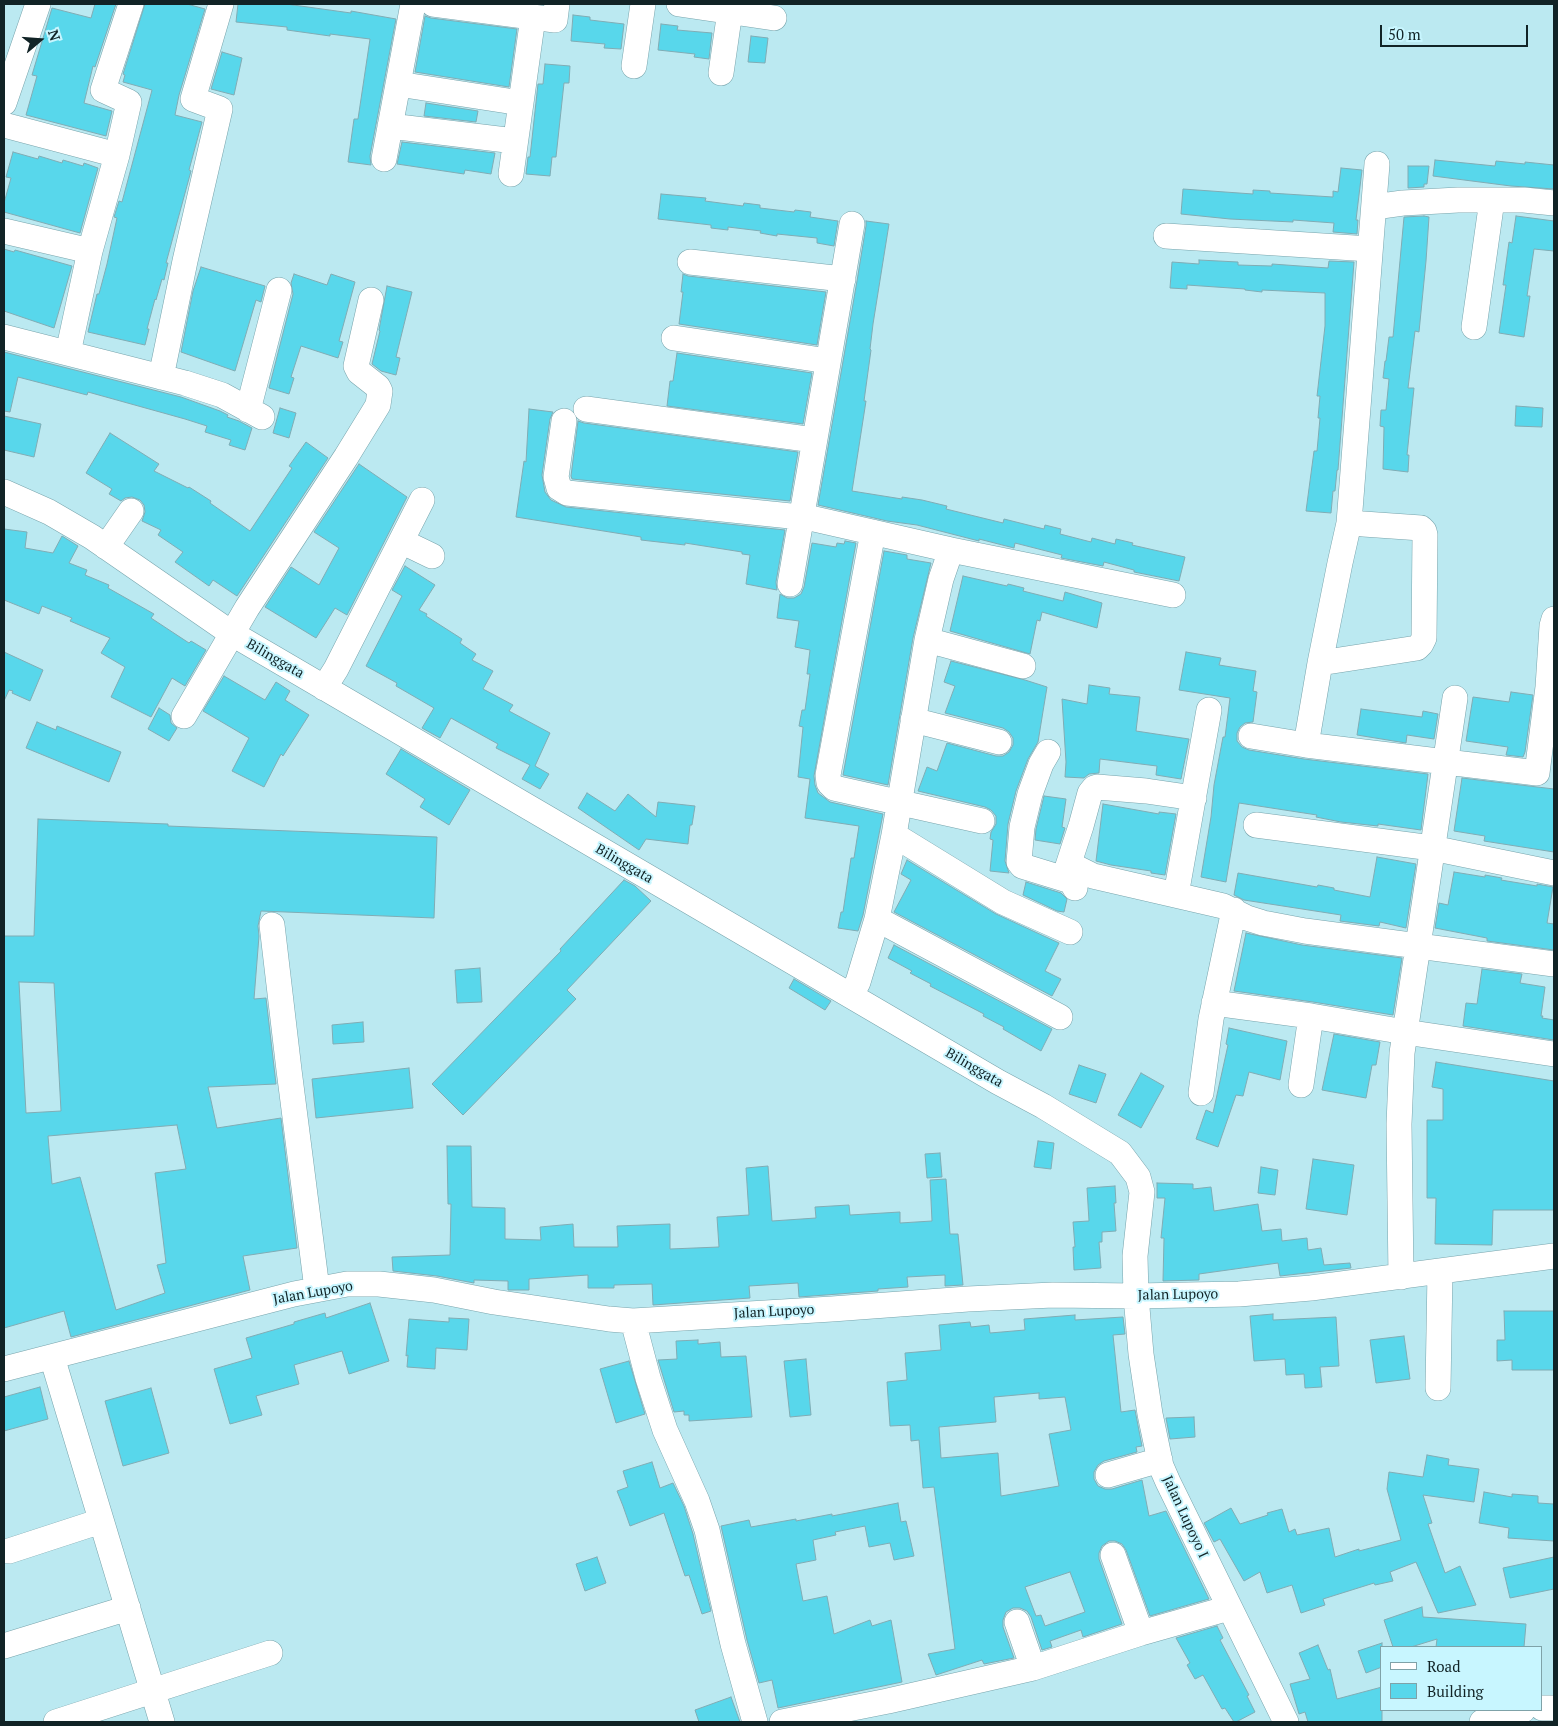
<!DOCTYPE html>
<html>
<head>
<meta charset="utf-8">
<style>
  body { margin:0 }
  #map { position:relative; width:1558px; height:1726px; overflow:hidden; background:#bbe9f1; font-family:"PT Serif",serif }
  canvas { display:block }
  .frame { position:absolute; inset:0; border:5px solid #112326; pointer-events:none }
  .legend { position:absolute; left:1380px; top:1646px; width:162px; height:65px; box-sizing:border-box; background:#c8f6ff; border:1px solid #7fa2a8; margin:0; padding:6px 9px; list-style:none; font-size:15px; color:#112326 }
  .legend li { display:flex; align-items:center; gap:10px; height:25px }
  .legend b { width:25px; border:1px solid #7fa2a8 }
  .north { position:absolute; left:15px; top:15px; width:50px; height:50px; -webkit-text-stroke:4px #c8f6ff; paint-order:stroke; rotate:72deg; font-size:14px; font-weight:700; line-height:20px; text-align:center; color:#112326 }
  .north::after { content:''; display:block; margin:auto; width:18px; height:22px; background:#112326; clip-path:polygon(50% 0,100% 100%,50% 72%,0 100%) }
  .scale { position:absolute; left:1380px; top:25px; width:148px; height:22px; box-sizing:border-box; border:2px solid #112326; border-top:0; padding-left:6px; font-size:15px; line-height:18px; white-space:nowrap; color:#112326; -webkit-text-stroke:4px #c8f6ff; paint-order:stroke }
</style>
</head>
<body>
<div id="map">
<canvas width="1558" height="1726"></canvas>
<div class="frame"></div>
<ul class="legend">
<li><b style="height:6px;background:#fff"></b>Road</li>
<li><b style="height:14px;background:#58d7eb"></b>Building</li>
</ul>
<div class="north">N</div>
<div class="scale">50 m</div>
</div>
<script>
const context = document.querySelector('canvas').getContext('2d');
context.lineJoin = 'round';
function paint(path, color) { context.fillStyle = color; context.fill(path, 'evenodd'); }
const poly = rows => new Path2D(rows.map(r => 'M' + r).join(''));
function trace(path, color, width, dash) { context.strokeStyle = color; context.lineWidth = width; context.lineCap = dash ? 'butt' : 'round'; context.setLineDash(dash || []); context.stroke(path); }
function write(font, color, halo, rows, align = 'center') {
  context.font = font + ' "PT Serif",serif'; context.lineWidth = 4; context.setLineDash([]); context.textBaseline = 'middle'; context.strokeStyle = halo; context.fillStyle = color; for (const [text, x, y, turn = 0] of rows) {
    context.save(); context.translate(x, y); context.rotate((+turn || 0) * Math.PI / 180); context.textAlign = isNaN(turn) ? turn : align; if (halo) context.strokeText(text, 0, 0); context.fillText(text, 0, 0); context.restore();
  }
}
const building = poly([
  [95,4,116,4,95,67,93,66,84,103,112,111,106,136,26,115,37,76,32,75,52,8,91,18,95,4],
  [145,4,187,4,205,9,179,95,175,115,202,122,189,170,191,171,166,263,168,263,164,280,162,279,156,300,155,299,147,329,149,329,145,345,88,332,97,294,99,294,107,264,117,218,114,217,119,201,122,202,152,90,123,82,125,75,123,74,145,4],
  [238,4,286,4,351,13,351,11,396,19,370,156,371,165,348,162,354,119,358,119,370,39,330,34,330,36,287,30,287,27,236,22,238,4],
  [573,15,590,17,590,20,624,24,621,49,604,48,605,44,571,41,573,15],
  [425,16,431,18,517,29,509,87,415,72,425,16],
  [661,24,678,26,677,30,712,33,709,59,694,57,695,54,658,50,661,24],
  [751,36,768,38,765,63,748,62,751,36],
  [222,52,242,58,234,95,211,89,222,52],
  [545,64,570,66,569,83,564,83,556,157,552,157,550,176,526,174,528,157,530,157,538,84,543,84,545,64],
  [426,103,478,111,476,122,424,116,426,103],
  [402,142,495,153,491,174,465,170,464,174,397,164,402,142],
  [13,152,38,159,39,156,62,163,63,160,83,166,84,163,98,168,80,233,4,212,4,203,11,178,6,177,13,152],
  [1435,160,1495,166,1496,161,1525,164,1525,162,1554,165,1554,189,1511,186,1433,176,1435,160],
  [1408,166,1429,166,1427,184,1424,184,1424,187,1408,188,1408,166],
  [1341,168,1362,170,1356,220,1358,220,1357,234,1333,232,1334,223,1293,220,1293,222,1230,219,1181,214,1183,189,1253,194,1253,190,1270,191,1270,193,1333,197,1333,191,1338,192,1341,168],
  [661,194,706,198,705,201,743,206,744,203,760,205,760,208,794,212,795,210,811,212,810,217,838,221,834,246,817,243,817,238,777,234,777,236,760,233,761,231,728,227,728,230,711,228,711,225,658,219,661,194],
  [1424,216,1429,217,1426,261,1419,332,1415,331,1408,388,1414,388,1407,455,1409,455,1408,472,1383,469,1384,427,1380,426,1381,410,1386,410,1389,379,1383,378,1385,361,1386,361,1389,337,1393,337,1404,217,1424,216],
  [1516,216,1554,221,1554,251,1534,249,1527,296,1530,296,1524,337,1499,333,1506,285,1503,285,1509,242,1512,243,1516,216],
  [866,221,889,224,873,324,870,349,871,350,864,401,866,401,852,491,902,499,902,497,922,500,947,506,946,509,1003,523,1004,519,1044,529,1045,525,1061,529,1060,534,1091,542,1092,538,1115,544,1116,539,1133,543,1132,545,1185,557,1179,581,1134,572,1134,570,1104,562,1103,566,1061,558,1062,555,1015,543,1014,548,979,539,979,541,917,525,887,521,818,505,857,281,866,226,866,221],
  [4,249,14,252,15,250,72,266,54,328,4,311,4,249],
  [1199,260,1238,262,1238,265,1272,266,1272,264,1328,268,1329,261,1354,262,1338,470,1337,470,1335,491,1333,491,1331,513,1306,511,1314,451,1317,451,1320,418,1318,418,1320,396,1317,396,1325,326,1325,293,1262,290,1262,292,1245,290,1245,289,1187,285,1187,289,1170,288,1172,262,1199,264,1199,260],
  [201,267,265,286,261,302,256,300,235,371,181,352,193,291,201,267],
  [294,274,327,285,331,274,355,282,339,341,343,342,338,358,301,346,291,377,294,378,289,394,269,388,293,294,291,283,294,274],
  [683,274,688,276,826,292,817,345,679,324,683,292,681,292,683,274],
  [387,286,412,292,396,357,400,358,396,375,381,371,372,364,380,331,379,330,387,286],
  [4,352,181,397,220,411,228,415,227,417,239,421,252,428,245,450,229,445,231,440,205,432,207,426,185,419,88,392,87,395,18,377,10,412,4,411,4,352],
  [677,353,812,373,803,424,667,406,670,381,673,381,677,353],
  [1516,406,1543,408,1542,427,1515,426,1516,406],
  [280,408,296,413,289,438,273,433,280,408],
  [529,409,553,412,550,419,542,475,545,492,551,500,566,507,785,530,776,582,777,590,746,584,750,555,742,554,742,552,685,543,685,545,641,540,641,537,516,517,524,461,526,462,529,409],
  [4,416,41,424,34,457,4,450,4,416],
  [578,421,584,423,798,452,790,501,572,479,571,476,578,421],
  [110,433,159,464,154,471,188,488,189,487,211,501,210,503,250,531,292,468,289,466,306,442,328,458,237,596,213,580,209,586,175,562,183,552,158,535,161,530,142,521,145,512,144,505,140,500,132,497,125,498,121,501,109,494,112,489,86,473,110,433],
  [359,464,407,497,347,615,335,608,316,638,265,607,291,567,319,585,339,548,314,532,359,464],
  [4,529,27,532,25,548,53,553,62,536,78,546,69,563,87,570,85,575,109,585,108,588,154,614,151,618,189,643,191,641,206,650,185,686,172,678,151,717,111,697,125,667,101,653,110,638,70,621,72,618,42,606,39,614,4,600,4,529],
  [845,541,856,543,814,776,815,785,818,793,830,802,883,814,863,915,858,931,838,928,841,912,843,912,851,858,854,858,859,826,805,818,810,779,798,777,803,727,799,726,802,710,805,710,810,674,807,674,810,650,795,647,799,621,777,618,780,594,787,598,794,598,801,594,804,587,812,543,836,547,837,543,844,544,845,541],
  [884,551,907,555,907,559,931,563,913,638,888,785,843,775,884,551],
  [405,566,435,585,419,610,427,614,426,616,462,639,460,643,476,654,472,660,493,671,483,689,513,705,509,711,550,733,535,766,549,774,540,789,522,779,530,765,496,748,498,744,451,718,440,738,422,728,434,708,396,686,397,683,366,666,402,596,392,590,405,566],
  [963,576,1007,586,1008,584,1024,588,1023,591,1063,601,1065,592,1102,603,1097,628,1042,612,1040,621,1037,620,1030,654,950,631,963,576],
  [4,652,43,670,30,701,12,693,13,691,9,690,4,701,4,652],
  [1186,652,1221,658,1219,665,1256,671,1253,691,1257,692,1253,722,1245,723,1240,727,1237,733,1237,741,1242,747,1249,750,1304,759,1428,774,1421,830,1378,824,1378,826,1341,822,1316,817,1317,815,1239,803,1226,882,1201,877,1211,817,1214,785,1223,737,1225,737,1230,698,1179,690,1186,652],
  [951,661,1025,680,1047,687,1038,742,1028,759,1016,791,1008,824,1005,861,1009,873,990,871,993,840,990,839,991,832,996,824,996,816,991,810,985,807,918,791,927,767,937,771,947,743,996,756,1003,756,1009,752,1013,745,1013,738,1009,732,1003,728,945,713,955,686,944,682,951,661],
  [224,676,265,700,276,682,290,691,285,700,309,715,283,756,281,754,264,787,232,771,249,738,203,711,224,676],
  [1089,685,1110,688,1109,694,1140,697,1136,731,1189,739,1181,779,1156,775,1157,766,1100,759,1099,773,1089,774,1084,778,1065,777,1066,762,1062,699,1087,704,1089,685],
  [1511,692,1533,695,1525,752,1523,757,1506,755,1508,747,1466,741,1473,697,1509,702,1511,692],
  [159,708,170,715,171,723,177,728,169,741,148,729,159,708],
  [1361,709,1422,717,1423,711,1438,714,1434,739,1407,735,1406,743,1357,735,1361,709],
  [37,722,56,730,57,726,121,752,109,782,26,748,37,722],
  [401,749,470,790,449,825,420,807,425,799,386,774,401,749],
  [1462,778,1554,789,1554,852,1484,841,1485,836,1454,831,1462,778],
  [587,793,615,811,628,794,656,817,658,802,695,806,692,825,690,825,688,844,646,839,639,850,578,808,587,793],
  [1044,796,1066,799,1062,827,1065,828,1060,844,1035,840,1036,829,1044,796],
  [1103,804,1159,814,1159,812,1176,814,1165,875,1151,873,1151,871,1111,865,1096,861,1103,804],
  [38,819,168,824,168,826,437,837,434,918,261,911,258,926,259,936,254,999,266,998,276,1084,208,1087,217,1128,281,1118,297,1248,243,1256,250,1290,71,1337,64,1311,4,1328,4,936,34,936,38,819],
  [19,982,54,983,61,1111,26,1113,19,982],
  [177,1125,186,1169,155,1173,166,1263,157,1265,165,1293,116,1310,80,1177,52,1184,48,1136,177,1125],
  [1377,857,1416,864,1406,928,1380,922,1379,926,1340,921,1341,915,1244,900,1234,895,1238,873,1317,887,1318,885,1334,888,1334,890,1370,897,1377,857],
  [907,860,996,914,1059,943,1045,971,1061,979,1052,996,894,912,911,880,901,874,907,860],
  [1454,872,1485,877,1485,875,1502,878,1501,880,1537,886,1537,884,1553,887,1547,923,1554,924,1554,950,1487,941,1487,938,1435,928,1439,903,1448,905,1454,872],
  [624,880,635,886,651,901,567,990,576,999,463,1115,432,1084,561,951,560,949,624,880],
  [1026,882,1061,893,1067,899,1064,912,1057,911,1023,895,1026,882],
  [1246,933,1302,945,1402,958,1393,1015,1313,1002,1234,991,1246,933],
  [894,945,1052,1029,1041,1051,1003,1029,1004,1027,983,1016,984,1014,930,986,931,984,910,973,912,971,888,958,894,945],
  [480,968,482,1002,457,1003,455,970,480,968],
  [1482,969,1522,974,1520,983,1545,987,1541,1016,1543,1016,1542,1018,1554,1020,1554,1040,1463,1026,1466,1003,1477,1004,1482,969],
  [794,979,831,1001,825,1010,789,988,794,979],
  [363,1022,364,1042,333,1044,332,1025,363,1022],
  [1229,1028,1287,1041,1280,1080,1249,1072,1243,1096,1236,1095,1218,1147,1196,1139,1206,1110,1213,1113,1228,1045,1226,1044,1229,1028],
  [1334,1034,1380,1042,1376,1065,1372,1065,1366,1098,1322,1090,1334,1034],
  [1436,1062,1554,1081,1554,1210,1493,1210,1492,1245,1435,1244,1436,1198,1427,1198,1427,1120,1443,1120,1443,1089,1432,1087,1436,1062],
  [1079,1065,1106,1074,1096,1103,1069,1094,1079,1065],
  [409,1068,413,1108,316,1118,312,1079,409,1068],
  [1141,1073,1164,1086,1141,1128,1118,1115,1141,1073],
  [1038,1141,1054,1143,1051,1169,1034,1167,1038,1141],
  [447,1146,471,1146,472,1207,505,1208,505,1239,541,1240,540,1227,573,1224,574,1247,618,1247,617,1226,670,1224,670,1249,719,1247,717,1217,749,1215,746,1168,768,1166,772,1221,816,1218,815,1207,849,1205,850,1215,900,1212,900,1223,932,1221,930,1180,946,1179,950,1234,958,1234,963,1285,945,1286,945,1275,907,1277,908,1287,878,1289,878,1291,799,1297,798,1283,749,1286,750,1298,653,1305,652,1284,614,1285,614,1288,588,1288,588,1275,529,1279,529,1290,508,1290,508,1281,474,1280,474,1283,437,1276,393,1271,392,1257,450,1255,451,1204,448,1204,447,1146],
  [940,1153,942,1177,927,1178,925,1154,940,1153],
  [1313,1159,1354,1165,1347,1215,1306,1209,1313,1159],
  [1261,1167,1278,1170,1275,1195,1258,1193,1261,1167],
  [1157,1183,1193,1184,1193,1189,1211,1187,1214,1211,1258,1204,1262,1231,1281,1229,1282,1241,1307,1238,1308,1250,1321,1248,1324,1265,1350,1263,1351,1268,1280,1276,1278,1263,1199,1274,1199,1280,1163,1281,1164,1238,1161,1238,1165,1198,1157,1198,1157,1183],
  [1115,1186,1116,1203,1114,1203,1116,1231,1102,1232,1102,1242,1099,1242,1101,1268,1074,1270,1073,1247,1075,1247,1073,1222,1089,1221,1087,1188,1115,1186],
  [370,1303,389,1361,349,1374,342,1351,294,1365,299,1384,256,1396,262,1415,230,1424,214,1369,252,1358,246,1338,294,1324,294,1322,325,1313,326,1318,370,1303],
  [1504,1311,1554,1311,1554,1370,1512,1370,1512,1360,1497,1361,1497,1340,1505,1340,1504,1311],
  [1273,1314,1273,1320,1336,1317,1339,1366,1320,1367,1322,1387,1305,1388,1304,1374,1286,1375,1285,1359,1254,1361,1250,1316,1273,1314],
  [1075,1315,1075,1320,1123,1317,1125,1334,1113,1335,1121,1412,1135,1410,1142,1446,1136,1447,1137,1452,1104,1461,1098,1465,1094,1472,1094,1479,1098,1486,1105,1489,1112,1489,1142,1480,1149,1516,1166,1511,1209,1599,1150,1616,1126,1550,1122,1544,1115,1541,1109,1541,1102,1546,1099,1553,1099,1559,1122,1624,1083,1637,1081,1630,1050,1641,1052,1647,1042,1650,1031,1617,1027,1611,1020,1608,1013,1608,1006,1612,1003,1620,1003,1627,1014,1658,984,1664,982,1660,936,1675,928,1654,955,1649,934,1487,923,1488,919,1440,911,1441,910,1425,890,1426,887,1382,907,1380,905,1353,941,1350,939,1325,970,1322,971,1327,989,1325,990,1333,1025,1330,1024,1319,1075,1315],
  [1039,1393,1039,1399,1065,1397,1071,1430,1049,1434,1059,1486,1001,1496,998,1453,941,1458,939,1427,996,1422,994,1397,1039,1393],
  [1070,1572,1085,1612,1045,1626,1041,1615,1036,1616,1025,1587,1070,1572],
  [449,1318,469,1319,467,1350,436,1348,435,1369,407,1367,408,1355,406,1356,409,1319,449,1322,449,1318],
  [1404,1336,1410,1379,1376,1383,1370,1340,1404,1336],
  [698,1340,698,1344,720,1342,721,1357,746,1356,752,1417,689,1421,689,1415,684,1415,684,1411,674,1412,658,1360,677,1359,676,1341,698,1340],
  [806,1359,811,1415,790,1417,784,1361,806,1359],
  [629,1361,645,1414,616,1423,600,1369,629,1361],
  [40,1387,48,1419,4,1431,4,1397,40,1387],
  [151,1388,169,1453,123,1466,105,1401,151,1388],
  [1194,1417,1195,1437,1170,1439,1166,1418,1194,1417],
  [1427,1455,1449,1459,1448,1465,1479,1469,1474,1502,1423,1495,1432,1523,1428,1524,1445,1573,1460,1566,1476,1605,1438,1613,1416,1562,1390,1572,1393,1581,1375,1585,1374,1583,1323,1599,1325,1605,1301,1613,1292,1585,1267,1593,1260,1572,1244,1581,1220,1539,1214,1542,1204,1523,1231,1508,1240,1524,1268,1515,1267,1513,1282,1509,1289,1532,1295,1529,1297,1535,1329,1528,1335,1557,1359,1549,1359,1551,1401,1540,1387,1489,1389,1472,1423,1477,1427,1455],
  [652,1462,660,1488,673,1483,684,1506,693,1534,711,1611,702,1614,689,1575,685,1576,664,1513,630,1526,623,1506,617,1491,628,1487,623,1471,652,1462],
  [1484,1492,1512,1497,1512,1494,1538,1496,1538,1503,1554,1504,1554,1541,1508,1538,1509,1528,1479,1523,1484,1492],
  [898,1503,901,1522,906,1521,914,1556,894,1560,890,1543,869,1547,865,1526,835,1532,836,1535,813,1540,816,1560,796,1564,803,1601,827,1596,834,1634,870,1620,872,1626,891,1620,902,1682,778,1708,772,1680,759,1683,747,1640,721,1526,749,1520,751,1527,796,1519,796,1521,832,1514,832,1516,898,1503],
  [597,1557,606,1583,585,1591,576,1564,597,1557],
  [1554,1557,1554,1589,1510,1598,1503,1568,1554,1557],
  [1422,1607,1423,1617,1526,1624,1524,1647,1436,1647,1437,1639,1411,1647,1393,1647,1384,1620,1422,1607],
  [1217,1626,1223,1638,1220,1640,1249,1695,1247,1696,1255,1712,1236,1722,1234,1722,1225,1708,1222,1709,1203,1675,1195,1679,1187,1665,1190,1663,1176,1638,1217,1626],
  [1382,1643,1382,1667,1366,1673,1358,1651,1382,1643],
  [1318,1645,1328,1670,1330,1669,1337,1699,1382,1687,1382,1722,1308,1722,1305,1712,1299,1714,1290,1684,1310,1679,1299,1653,1318,1645],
  [731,1697,740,1722,699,1722,695,1710,731,1697]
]);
const minor = poly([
  [433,4,555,20,557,4],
  [679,4,774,18],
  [634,66,643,4],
  [721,73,730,11],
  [398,84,521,103],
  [4,103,38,4],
  [4,125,117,155,90,251,68,353],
  [390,126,515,141],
  [117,155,129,102,103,90,131,4],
  [384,159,413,4],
  [511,174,533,17],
  [1374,207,1403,203,1458,200,1524,200,1554,203],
  [4,231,90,251],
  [1166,236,1370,249],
  [690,262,843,279],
  [1474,327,1492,200],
  [4,337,185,383,222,395,262,417],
  [674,338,828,361],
  [161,377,185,261,220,109,193,99,221,4],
  [586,409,814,440],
  [248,410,279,290],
  [564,421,556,477,559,488,567,493,810,518,951,550,1173,595],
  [4,492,49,512,92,537,231,633,998,1082,1043,1106,1120,1153,1138,1177,1142,1192,1135,1256,1136,1296,1141,1354,1150,1414,1161,1466,1168,1482,1286,1722],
  [1349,523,1421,528,1424,531,1425,535,1424,638,1421,644,1417,648,1320,663,1340,563,1349,523],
  [1349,523,1377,164],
  [873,532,828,775,829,783,834,788,982,821],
  [401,541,432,556],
  [106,547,131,511],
  [790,584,852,224],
  [927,640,1023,666],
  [324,688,336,669,422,500],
  [184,716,247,608,346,457,378,405,380,391,378,387,359,372,356,366,371,300],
  [913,720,999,742],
  [1251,736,1306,745,1537,773,1548,687,1552,626,1554,619],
  [1306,745,1320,663],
  [1048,752,1041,764,1030,794,1022,827,1019,862,1022,866,1071,881,1075,888],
  [1256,825,1432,848,1554,873],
  [894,835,1003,902,1070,932],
  [1069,864,1093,876,1223,906,1247,918,1263,923,1305,931,1554,964],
  [1064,878,1081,826,1090,793,1094,788,1097,787,1146,791,1194,798],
  [1176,895,1209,710],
  [877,919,1060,1017],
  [272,925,289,1070,317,1289],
  [851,995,858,982,877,919,894,835,927,640,941,579,951,550],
  [1214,1003,1311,1016,1405,1032,1554,1054],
  [1301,1085,1311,1016],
  [1201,1093,1211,1019,1234,910],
  [1401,1277,1399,1124,1402,1053,1455,698],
  [633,1321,648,1378,665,1430,697,1501,707,1530,733,1644,755,1722],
  [52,1357,162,1722],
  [4,1369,294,1294,347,1284,379,1284,434,1290,494,1302,609,1319,633,1321,832,1309,968,1299,1053,1295,1136,1296,1239,1294,1311,1288,1554,1256],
  [1438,1388,1440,1272],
  [1108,1475,1160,1460],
  [9,1551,101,1521],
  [1113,1555,1141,1633],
  [1017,1622,1033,1668],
  [4,1646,128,1608],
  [1542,1708,1554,1708],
  [56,1722,270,1653],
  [782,1722,888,1701,1033,1668,1141,1633,1229,1608],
  [1482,1722,1491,1718,1523,1710]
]);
const streetNames = [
  ["Bilinggata",275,659,30],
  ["Bilinggata",624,864,30],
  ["Bilinggata",974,1068,30],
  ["Jalan Lupoyo",313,1293,-10],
  ["Jalan Lupoyo",1178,1295,-1],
  ["Jalan Lupoyo",774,1312,-3],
  ["Jalan Lupoyo I",1185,1517,65]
];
paint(building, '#58d7eb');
trace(building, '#80acb4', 1);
trace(minor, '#78a4ac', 26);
trace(minor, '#fff', 25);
write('14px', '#112326', '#c8f6ff', streetNames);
</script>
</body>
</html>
